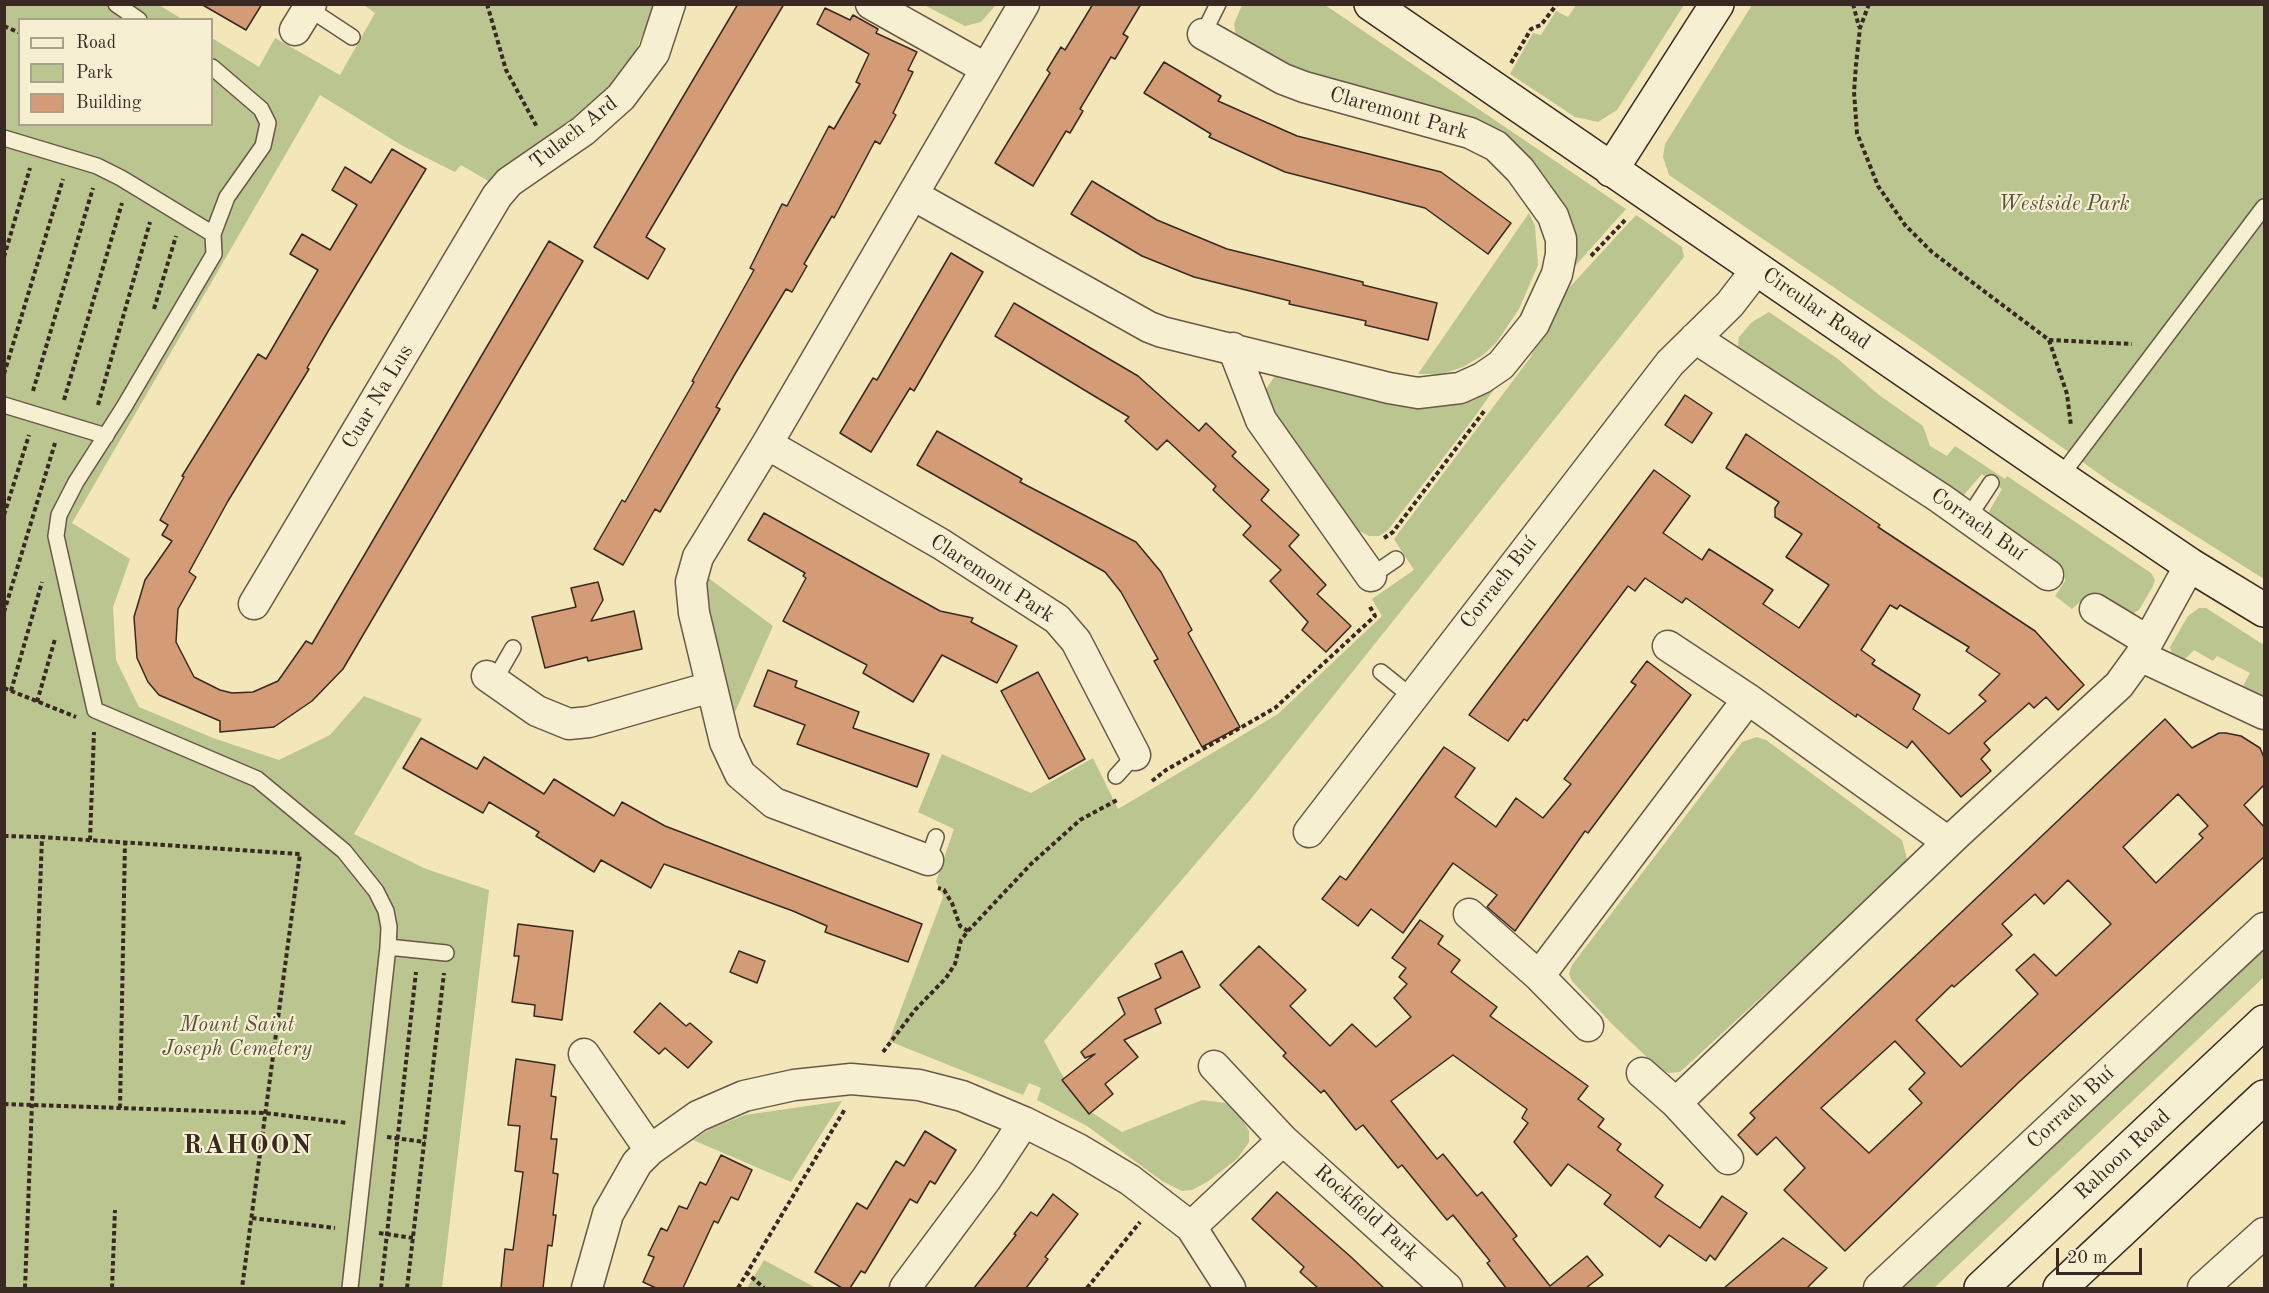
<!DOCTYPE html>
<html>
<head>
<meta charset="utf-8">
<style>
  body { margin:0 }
  #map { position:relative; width:2269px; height:1293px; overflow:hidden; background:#f3e6b9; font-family:"Old Standard TT",serif }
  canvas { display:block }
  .frame { position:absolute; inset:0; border:6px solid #392922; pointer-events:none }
  .legend { position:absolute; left:18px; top:18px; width:195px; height:108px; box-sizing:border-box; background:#f7efd2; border:2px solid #aba08c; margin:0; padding:8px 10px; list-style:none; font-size:18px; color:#392922 }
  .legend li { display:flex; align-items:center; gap:12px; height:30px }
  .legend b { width:30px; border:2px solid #aba08c }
  .scale { position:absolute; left:2056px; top:1248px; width:86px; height:27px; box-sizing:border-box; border:3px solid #392922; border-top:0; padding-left:8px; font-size:18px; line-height:21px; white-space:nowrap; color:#392922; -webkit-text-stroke:4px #f7efd2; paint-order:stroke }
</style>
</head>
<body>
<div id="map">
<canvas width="2269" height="1293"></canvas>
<div class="frame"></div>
<ul class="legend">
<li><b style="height:8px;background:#f7efd2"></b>Road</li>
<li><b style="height:16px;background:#bbc58f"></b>Park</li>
<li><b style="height:16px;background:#d49c76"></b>Building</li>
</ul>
<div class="scale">20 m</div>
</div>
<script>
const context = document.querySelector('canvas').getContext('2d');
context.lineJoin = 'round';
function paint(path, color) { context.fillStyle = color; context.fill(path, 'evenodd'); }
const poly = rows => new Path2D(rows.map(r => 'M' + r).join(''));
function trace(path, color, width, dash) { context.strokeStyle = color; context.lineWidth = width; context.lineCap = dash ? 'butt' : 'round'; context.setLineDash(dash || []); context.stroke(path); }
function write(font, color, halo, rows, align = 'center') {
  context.font = font + ' "Old Standard TT",serif'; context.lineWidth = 4.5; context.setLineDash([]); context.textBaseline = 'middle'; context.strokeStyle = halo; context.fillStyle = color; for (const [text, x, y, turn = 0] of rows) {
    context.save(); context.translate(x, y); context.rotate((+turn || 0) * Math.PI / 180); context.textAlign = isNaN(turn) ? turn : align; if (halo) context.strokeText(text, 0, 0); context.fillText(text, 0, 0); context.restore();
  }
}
const green = poly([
  [5,5,159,5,182,19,20,20,20,124,212,124,212,38,259,67,275,38,340,75,375,13,364,5,655,5,636,50,620,76,602,97,490,182,461,165,455,172,403,146,320,95,72,523,130,559,113,607,116,660,139,707,213,738,279,760,330,735,364,696,422,719,354,834,426,869,489,890,442,1288,5,1288],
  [924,5,996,4,996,5,981,22,965,26],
  [1242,5,1325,5,1626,209,1568,274,1541,176,1309,76,1242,43,1236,35,1234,24],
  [1576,5,1684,5,1617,110,1598,122,1575,117,1510,74,1533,33,1541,35,1556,11,1568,17],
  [1752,5,2264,5,2264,579,2112,483,1917,344,1669,175,1663,157,1665,144],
  [1529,213,1535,226,1538,265,1519,309,1496,343,1483,355,1463,367,1442,374,1418,374],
  [1636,215,1682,247,1684,257,1250,800,1044,1041,1061,1073,1088,1110,1122,1132,1202,1100,1226,1103,1240,1115,1249,1131,1249,1142,1237,1159,1207,1182,1192,1190,1182,1191,1162,1181,1087,1126,1037,1100,1041,1088,1029,1083,1023,1095,889,1041,943,897,936,881,954,829,918,812,942,754,1031,793,1093,758,1118,809,1278,714,1382,616,1372,599,1414,570,1394,539,1530,358,1568,289],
  [1769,312,1838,359,1879,395,1923,426,1930,446,1947,456,1955,446,2005,479,2007,476,2151,573,2155,580,2153,586,2139,610,2132,614,2128,612,2098,594,2090,593,2072,609,2055,596,2065,581,2065,573,1987,515,2002,489,1982,474,1962,497,1742,350,1738,346,1739,337,1752,322],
  [1513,362,1476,415,1388,530,1379,536,1369,536,1359,531,1353,535,1262,395,1275,376,1286,372,1389,398],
  [707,577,773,626,731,721,703,590],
  [2199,608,2206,608,2264,645,2264,702,2241,690,2250,673,2217,656,2213,661,2194,650,2183,661,2173,658,2170,647,2188,616],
  [1757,737,1766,740,1902,840,1907,859,1903,867,1680,1072,1668,1073,1653,1063,1611,1023,1572,981,1569,974,1572,965,1742,742],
  [2264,947,2264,977,1934,1288,1899,1288],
  [842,1101,791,1182,693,1140,710,1129,745,1115],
  [764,1260,816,1288,747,1288]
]);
const building = poly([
  [201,4,262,4,246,30,201,4],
  [738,4,784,4,646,237,665,249,648,279,594,247,738,4],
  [1093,4,1141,4,1123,34,1128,37,1115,59,1111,57,1080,109,1083,111,1070,133,1066,131,1033,186,995,163,1050,73,1047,70,1061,47,1065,50,1093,4],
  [825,8,850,20,853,15,878,29,876,33,917,52,908,70,913,72,893,113,896,115,880,144,875,141,834,218,832,216,804,264,807,266,792,292,786,289,735,374,716,407,720,409,660,512,655,509,623,565,594,549,622,500,625,502,694,382,692,381,754,270,750,268,782,204,787,206,829,126,834,129,860,84,856,82,869,54,817,24,825,8],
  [1164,62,1221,96,1218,101,1297,136,1441,172,1511,223,1488,254,1425,208,1285,172,1209,137,1211,134,1144,93,1164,62],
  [392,149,426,169,330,328,307,368,309,369,228,501,189,572,196,577,178,609,176,642,194,677,220,690,232,693,253,692,278,681,306,641,312,644,549,241,583,261,343,669,312,701,274,727,220,732,220,721,159,695,148,682,137,658,134,617,145,580,172,541,162,535,168,525,160,520,184,477,182,476,258,354,266,359,318,270,290,254,302,234,330,250,357,205,332,190,345,167,371,183,392,149],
  [1092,181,1157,220,1227,249,1363,282,1363,285,1437,303,1428,340,1365,325,1366,321,1289,304,1290,301,1194,277,1142,256,1071,214,1092,181],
  [951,253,983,272,914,391,910,388,871,452,840,433,873,378,877,380,951,253],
  [1014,303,1138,376,1199,431,1206,423,1236,452,1232,456,1269,490,1261,500,1299,535,1289,546,1326,585,1317,594,1351,626,1326,652,1302,630,1308,622,1270,581,1281,570,1243,535,1251,526,1213,490,1216,486,1167,440,1157,450,1125,421,1129,417,995,336,1014,303],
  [1685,395,1712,413,1692,443,1665,425,1685,395],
  [937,431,1022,479,1020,482,1136,542,1161,572,1192,630,1188,633,1240,727,1202,747,1154,661,1158,659,1121,592,1105,572,917,465,937,431],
  [1746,434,1880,525,1878,527,2035,631,2084,685,2058,710,2046,697,2034,708,2029,703,1984,743,1990,750,1981,759,1991,771,1961,797,1912,741,1907,748,1857,714,1856,717,1686,598,1682,603,1645,578,1635,591,1628,586,1527,721,1524,719,1508,741,1469,715,1654,470,1690,496,1663,533,1702,560,1709,549,1773,590,1763,604,1799,628,1829,585,1786,557,1802,534,1775,517,1775,508,1779,502,1726,468,1746,434],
  [1890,605,1897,609,1900,605,1969,647,1966,651,2000,674,1979,695,1986,701,1949,734,1913,709,1920,695,1872,664,1875,660,1861,650,1890,605],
  [764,513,940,611,973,618,971,622,1017,646,997,683,942,655,913,702,863,673,867,665,783,621,806,578,803,576,805,573,748,540,764,513],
  [598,582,603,600,591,621,634,611,642,649,588,661,587,657,545,668,532,617,576,607,571,588,598,582],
  [1647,661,1691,695,1588,833,1585,831,1515,931,1487,907,1497,895,1453,863,1403,933,1371,909,1358,926,1322,899,1340,876,1346,880,1444,747,1475,768,1455,797,1496,827,1516,798,1543,818,1571,784,1564,779,1636,685,1631,682,1647,661],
  [768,670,797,681,795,687,859,712,853,728,929,754,917,787,797,744,805,725,754,706,768,670],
  [1038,672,1085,759,1049,779,1001,691,1038,672],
  [2165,719,2192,748,2219,733,2226,733,2241,736,2260,748,2265,760,2265,784,2244,805,2265,828,2265,856,2018,1083,1845,1251,1784,1190,1805,1168,1776,1137,1757,1155,1738,1135,1755,1118,1750,1113,2165,719],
  [2178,794,2208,826,2199,834,2203,838,2156,883,2123,847,2178,794],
  [2068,880,2111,924,2056,976,2034,954,2016,970,2038,994,1961,1067,1916,1020,1952,985,1954,987,2012,935,2002,924,2035,894,2044,904,2068,880],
  [1895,1041,1925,1073,1909,1089,1922,1103,1869,1153,1821,1108,1895,1041],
  [421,738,477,769,484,757,544,794,554,779,614,816,622,802,665,826,922,924,908,962,825,932,827,926,793,911,664,864,651,888,601,860,594,872,536,836,539,832,489,802,483,813,403,768,421,738],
  [1420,920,1443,936,1438,944,1460,960,1451,972,1497,1007,1490,1016,1588,1086,1578,1099,1604,1119,1598,1127,1621,1144,1617,1150,1663,1185,1655,1197,1700,1228,1722,1196,1747,1213,1715,1260,1710,1255,1706,1261,1669,1235,1660,1247,1604,1204,1611,1195,1568,1164,1551,1186,1514,1142,1528,1123,1522,1118,1527,1109,1453,1055,1391,1101,1437,1159,1443,1154,1477,1196,1482,1192,1517,1236,1513,1239,1550,1286,1587,1256,1603,1275,1586,1288,1506,1288,1487,1263,1490,1261,1453,1215,1447,1220,1402,1165,1398,1168,1363,1125,1356,1130,1324,1090,1321,1093,1283,1056,1286,1053,1220,985,1259,946,1306,990,1290,1006,1330,1046,1352,1024,1376,1047,1411,1017,1394,998,1407,984,1399,977,1406,968,1392,958,1420,920],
  [518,924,573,931,562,1020,534,1016,535,1005,512,1002,519,956,514,956,518,924],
  [739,951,765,961,757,983,730,972,739,951],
  [1182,951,1200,987,1155,1009,1161,1023,1124,1040,1138,1057,1105,1084,1113,1094,1089,1114,1062,1080,1095,1054,1085,1058,1081,1052,1125,1014,1118,998,1161,978,1155,964,1182,951],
  [660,1003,686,1026,690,1023,712,1042,688,1068,665,1048,659,1054,634,1032,660,1003],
  [516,1059,555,1065,551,1096,556,1097,551,1139,557,1139,553,1173,558,1174,553,1215,556,1215,552,1246,548,1245,543,1288,501,1288,505,1249,513,1250,523,1172,515,1171,520,1126,508,1125,516,1059],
  [925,1131,956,1150,935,1184,930,1181,917,1203,910,1199,865,1273,861,1271,850,1288,842,1288,815,1272,857,1203,867,1209,896,1161,904,1166,925,1131],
  [721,1155,752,1170,738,1200,731,1197,718,1223,714,1221,683,1288,656,1288,643,1282,654,1257,648,1255,661,1228,667,1231,679,1206,687,1209,700,1182,706,1185,721,1155],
  [1277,1192,1351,1257,1384,1288,1318,1288,1300,1272,1304,1267,1252,1219,1277,1192],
  [1053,1194,1078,1214,1045,1257,1048,1259,1026,1288,974,1288,1016,1235,1014,1234,1031,1212,1037,1216,1053,1194],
  [1783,1238,1827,1268,1807,1288,1724,1288,1783,1238]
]);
const path = poly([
  [487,4,506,70,537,127],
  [1853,4,1859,27],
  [1869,4,1860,28,1856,65,1854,92,1857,133,1878,186,1905,225,1932,252,2049,340,2132,344],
  [4,26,20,33],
  [1511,63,1531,29,1541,25,1557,4],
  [1591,256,1627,218],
  [4,257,30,168],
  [154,309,176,236],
  [2049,340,2067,394,2071,426],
  [4,374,63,179],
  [33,391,93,188],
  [64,400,122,203],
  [98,405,150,222],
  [4,515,29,435],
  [1384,538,1393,532,1485,410],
  [4,612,55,443],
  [4,688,76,717],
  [11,691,42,582],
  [37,702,55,639],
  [1152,781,1166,770,1275,708,1375,616,1369,605],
  [4,836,42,837],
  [90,840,94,732],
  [968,931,1031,864,1080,820,1119,799],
  [883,1052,915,1010,946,978,955,964,961,940,968,931,960,926,952,903,944,890,938,888],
  [4,1104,265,1113,348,1123],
  [120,1108,125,842],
  [387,1137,425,1142],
  [252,1218,335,1228],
  [379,1233,413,1238],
  [746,1272,764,1288],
  [25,1288,42,837,300,854,242,1288],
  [112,1288,115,1210],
  [381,1288,416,972],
  [407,1288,444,973],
  [738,1288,845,1109],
  [1087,1288,1140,1222]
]);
const lane = poly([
  [116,4,139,20],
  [308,8,352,37],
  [1203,34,1218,4],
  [212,67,261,109,268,123,263,146,227,197,213,234],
  [4,138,97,166,121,178,213,234,214,254,124,407,76,482,59,515,56,536,95,710,257,779,344,851,376,891,386,911,389,927,388,947,350,1288],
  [4,405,106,436],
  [2060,477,2264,207],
  [1968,518,1991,483],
  [1371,576,1396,559],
  [1381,672,1412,697],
  [494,681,513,648],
  [1116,776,1135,755],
  [928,860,936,837],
  [388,947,446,953]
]);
const street = poly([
  [871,4,985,68],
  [295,30,311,4],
  [913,195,1149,327,1162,332,1389,388,1418,393,1460,388,1482,378,1501,365,1534,324,1557,274,1561,254,1561,239,1553,216,1520,170,1496,146,1470,133,1304,87,1283,79,1203,34],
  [1695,338,1940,498,2048,575],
  [1233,348,1261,420,1371,576],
  [767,444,941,544,1057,619,1076,641,1135,755],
  [254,604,497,196,509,182,583,131,621,97,654,53,670,4],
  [2095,609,2148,641],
  [1668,646,1748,699,1948,842],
  [2140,656,2264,714],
  [487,676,537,711,569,724,589,722,711,687],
  [1309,832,1670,363,1730,304,1757,269],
  [928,860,774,803,740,774,725,742,694,613,691,582,698,557,767,444,1024,4],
  [1469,914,1539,976,1588,1026],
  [1539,976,1748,699],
  [584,1054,650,1150],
  [1214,1066,1283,1140,1447,1288],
  [1642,1073,1676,1103,1728,1159],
  [1676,1103,1958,833,2119,685,2140,656,2190,565],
  [1191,1227,1283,1140],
  [587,1288,608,1214,637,1163,650,1150,698,1116,744,1096,794,1085,851,1079,919,1085,962,1096,1024,1122,1078,1149,1130,1180,1191,1227,1230,1288],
  [905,1288,987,1178,1024,1122],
  [1879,1288,2264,928],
  [2203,1288,2264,1233]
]);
const secondary = poly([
  [1371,4,2060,477,2190,565,2264,610],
  [1611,170,1717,4],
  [1981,1288,2264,1022],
  [2060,1288,2264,1097]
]);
const streetNames = [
  ["Claremont Park",1399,114,16],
  ["Tulach Ard",574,133,-38],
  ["Circular Road",1816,309,35],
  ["Cuar Na Lus",378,397,-59],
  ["Corrach Buí",1978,525,35],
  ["Claremont Park",992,579,33],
  ["Corrach Buí",1499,583,-52],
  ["Corrach Buí",2071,1108,-43],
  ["Rahoon Road",2123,1155,-43],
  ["Rockfield Park",1366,1213,42]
];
const parkNames = [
  ["Westside Park",2064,204],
  ["Mount Saint",237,1025],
  ["Joseph Cemetery",237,1049]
];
const districtNames = [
  ["RAHOON",248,1146]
];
paint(green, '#bbc58f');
paint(building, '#d49c76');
trace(building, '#392922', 1.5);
trace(lane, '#685848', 18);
trace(street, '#685848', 33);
trace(secondary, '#392922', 36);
trace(path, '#392922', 4, [4.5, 3]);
trace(lane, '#f7efd2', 15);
trace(street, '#f7efd2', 30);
trace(secondary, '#f7efd2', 33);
write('21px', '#392922', '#f7efd2', streetNames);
write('italic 21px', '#5a503d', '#f7efd2', parkNames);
context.letterSpacing = '1.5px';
write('bold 27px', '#392922', '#f7efd2', districtNames);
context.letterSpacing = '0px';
</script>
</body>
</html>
